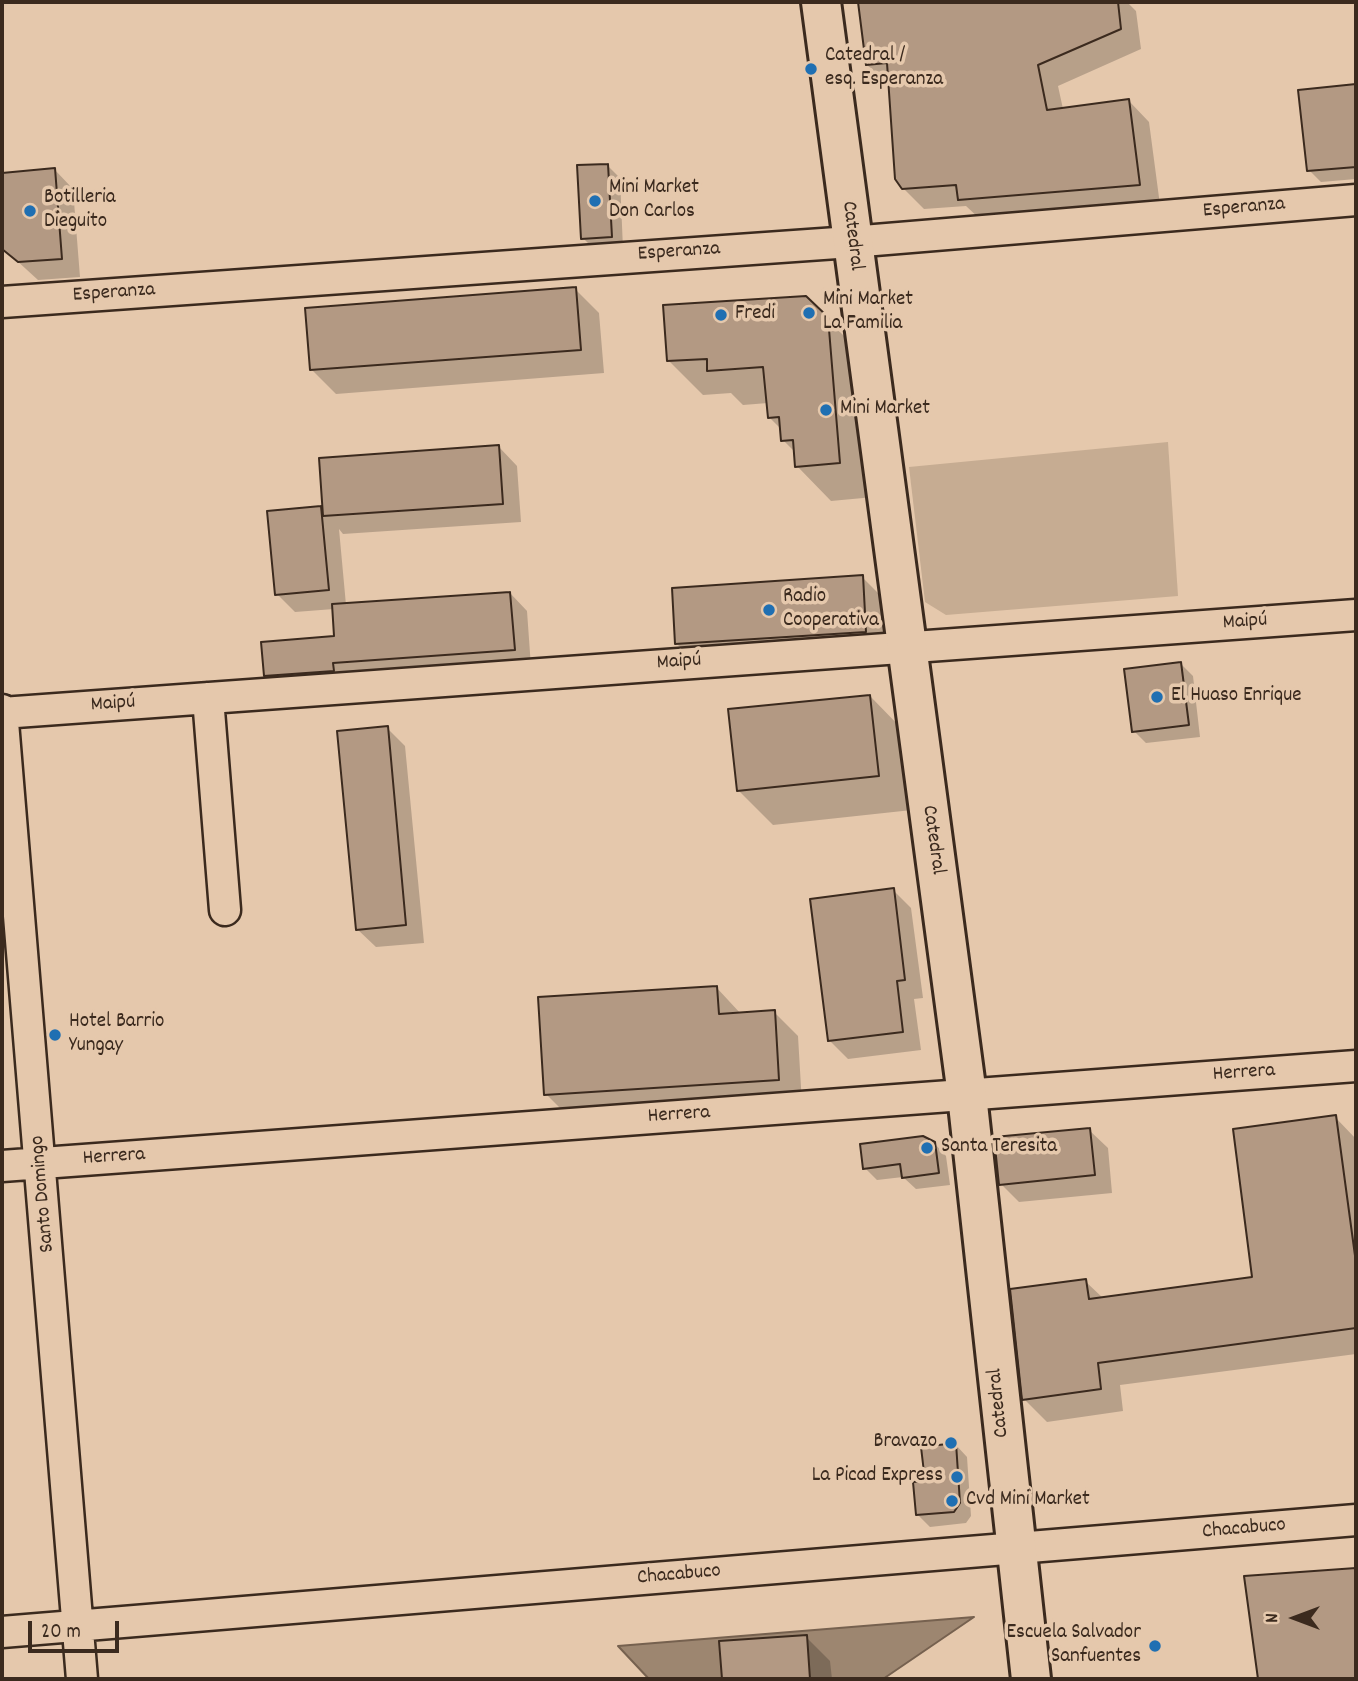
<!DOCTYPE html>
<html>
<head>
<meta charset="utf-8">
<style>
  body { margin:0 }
  #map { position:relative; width:1358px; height:1681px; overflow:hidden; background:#e5c8ac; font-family:Dekko,sans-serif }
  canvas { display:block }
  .frame { position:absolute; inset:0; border:4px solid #3b2a1e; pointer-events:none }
  .north { position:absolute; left:1260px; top:1583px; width:70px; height:70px; -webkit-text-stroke:5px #e5c8ac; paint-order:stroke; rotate:270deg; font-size:19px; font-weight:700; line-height:28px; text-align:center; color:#3b2a1e }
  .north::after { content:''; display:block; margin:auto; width:24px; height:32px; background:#3b2a1e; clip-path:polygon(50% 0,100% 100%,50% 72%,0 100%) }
  .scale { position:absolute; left:28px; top:1621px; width:91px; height:32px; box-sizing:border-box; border:4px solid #3b2a1e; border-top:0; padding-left:9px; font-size:21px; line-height:24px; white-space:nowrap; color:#3b2a1e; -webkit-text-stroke:5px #e5c8ac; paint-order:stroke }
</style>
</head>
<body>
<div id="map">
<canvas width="1358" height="1681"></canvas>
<div class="frame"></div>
<div class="north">N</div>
<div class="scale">20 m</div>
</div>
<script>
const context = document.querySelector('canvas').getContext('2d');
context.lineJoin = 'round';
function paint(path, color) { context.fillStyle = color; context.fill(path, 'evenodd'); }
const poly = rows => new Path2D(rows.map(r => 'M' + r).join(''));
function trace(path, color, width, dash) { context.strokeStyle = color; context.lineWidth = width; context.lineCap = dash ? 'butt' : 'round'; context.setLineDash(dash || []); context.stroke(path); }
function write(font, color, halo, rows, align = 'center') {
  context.font = font + ' Dekko,sans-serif'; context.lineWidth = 7; context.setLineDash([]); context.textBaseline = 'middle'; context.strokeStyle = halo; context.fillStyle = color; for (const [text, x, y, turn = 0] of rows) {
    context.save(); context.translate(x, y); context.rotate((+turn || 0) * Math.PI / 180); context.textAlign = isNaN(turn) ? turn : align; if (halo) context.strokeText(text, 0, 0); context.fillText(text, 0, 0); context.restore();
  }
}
const green = poly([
  [1168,442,1178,596,946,615,925,602,909,467]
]);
const water = poly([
  [974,1617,883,1679,649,1679,618,1646,974,1617]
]);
const shadow = poly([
  [860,2,1127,2,1136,11,1141,49,1058,86,1063,109,1129,101,1149,122,1160,205,981,220,966,206,924,209,903,188,890,85,867,65],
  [1356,86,1356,179,1321,182,1309,170,1300,92],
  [608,166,620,178,623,249,595,250,583,238],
  [55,170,73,189,80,277,38,280,3,248,2,174],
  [575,289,599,313,604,373,336,394,312,370],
  [805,297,861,353,874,497,831,501,797,466,796,453,783,440,782,430,769,417,768,403,743,405,731,393,703,395,668,360],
  [499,447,517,466,521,522,343,534,339,529,346,605,510,593,527,611,531,667,283,693,266,676,336,637,334,609,295,612,277,594,320,508,325,513],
  [862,577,896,611,900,665,711,678,677,644],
  [1181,664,1193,676,1200,737,1146,743,1134,731],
  [870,696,904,731,912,810,773,825,738,790],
  [387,728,405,746,424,943,376,947,357,929],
  [893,890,911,908,923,998,914,999,921,1050,848,1059,830,1041],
  [716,987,741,1014,774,1012,798,1036,802,1104,570,1118,546,1094],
  [1335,1117,1356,1139,1356,1354,1120,1385,1123,1411,1047,1422,1024,1399,1085,1281,1104,1299,1253,1279],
  [1089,1130,1108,1148,1112,1193,1019,1202,1001,1184],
  [934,1143,946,1156,950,1185,916,1189,903,1177,877,1180,865,1168],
  [955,1444,967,1457,971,1516,966,1523,930,1527,918,1515,927,1482],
  [1348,1571,1356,1576,1356,1679,1260,1679,1246,1577],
  [806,1637,830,1661,832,1679,723,1679,721,1643]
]);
const building = poly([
  [858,2,1118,2,1121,29,1038,65,1047,110,1129,99,1140,185,958,200,956,185,902,189,895,179,887,63,866,65,858,2],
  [1356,84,1356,167,1307,171,1298,90,1356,84],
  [608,164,612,237,581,239,577,165,608,164],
  [55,168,62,259,18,262,2,249,2,173,55,168],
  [576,287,581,350,310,370,305,308,576,287],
  [806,296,828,317,840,463,795,467,793,440,781,441,779,417,768,418,763,367,707,371,707,359,667,361,663,305,806,296],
  [499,445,503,504,323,516,319,458,499,445],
  [321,506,329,590,275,595,267,511,321,506],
  [863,575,866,632,675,644,672,588,863,575],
  [510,592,515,650,333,663,334,671,264,676,261,642,334,636,332,604,510,592],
  [1181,662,1189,725,1132,732,1124,669,1181,662],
  [870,695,879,776,737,791,728,709,870,695],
  [388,726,406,925,356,930,337,731,388,726],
  [894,888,905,980,897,981,903,1032,828,1041,810,899,894,888],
  [717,986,719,1014,775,1010,779,1080,544,1095,538,997,717,986],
  [1336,1115,1356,1263,1356,1328,1098,1363,1101,1389,1022,1400,1010,1289,1086,1279,1089,1299,1252,1277,1233,1129,1336,1115],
  [1090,1128,1095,1175,999,1185,994,1137,1090,1128],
  [923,1136,935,1142,939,1173,902,1178,900,1164,863,1169,860,1144,923,1136],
  [956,1443,960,1503,954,1512,916,1515,913,1482,925,1481,921,1447,956,1443],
  [1356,1568,1356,1679,1258,1679,1244,1576,1356,1568],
  [807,1635,810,1679,722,1679,719,1641,807,1635]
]);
const minor = poly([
  [2,302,851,242,1356,200],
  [208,698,225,910],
  [2,710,82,1679],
  [2,713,1356,615],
  [2,1166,1356,1066],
  [2,1632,1356,1520]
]);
const major = poly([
  [821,2,967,1095,1031,1679]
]);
const markers = [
  [811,69,7,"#1f6fb2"],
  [595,201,7,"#1f6fb2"],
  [30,211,7,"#1f6fb2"],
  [809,313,7,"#1f6fb2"],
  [721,315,7,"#1f6fb2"],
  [826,410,7,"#1f6fb2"],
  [769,610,7,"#1f6fb2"],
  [1157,697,7,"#1f6fb2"],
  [55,1035,7,"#1f6fb2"],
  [927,1148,7,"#1f6fb2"],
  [951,1443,7,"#1f6fb2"],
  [957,1477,7,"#1f6fb2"],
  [952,1501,7,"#1f6fb2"],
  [1155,1646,7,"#1f6fb2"]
];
const poiNames = [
  ["Catedral /",825,57],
  ["esq. Esperanza",825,81],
  ["Mini Market",609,189],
  ["Don Carlos",609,213],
  ["Botilleria",44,199],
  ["Dieguito",44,223],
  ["Mini Market",823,301],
  ["La Familia",823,325],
  ["Fredi",735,315],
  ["Mini Market",840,410],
  ["Radio",783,598],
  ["Cooperativa",783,622],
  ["El Huaso Enrique",1171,697],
  ["Hotel Barrio",69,1023],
  ["Yungay",69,1047],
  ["Santa Teresita",941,1148],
  ["Bravazo",937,1443,"right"],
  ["La Picad Express",943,1477,"right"],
  ["Cvd Mini Market",966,1501],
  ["Escuela Salvador",1141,1634,"right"],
  ["Sanfuentes",1141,1658,"right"]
];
const streetNames = [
  ["Esperanza",1244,209,-5],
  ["Catedral",851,236,83],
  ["Esperanza",679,253,-4],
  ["Esperanza",114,294,-4],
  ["Maipú",1245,623,-4],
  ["Maipú",679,663,-4],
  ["Maipú",113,705,-4],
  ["Catedral",932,840,82],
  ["Herrera",1244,1074,-4],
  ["Herrera",679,1116,-4],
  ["Herrera",114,1158,-4],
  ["Santo Domingo",44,1194,-95],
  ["Catedral",1000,1403,-96],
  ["Chacabuco",1244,1530,-5],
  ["Chacabuco",679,1576,-5]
];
paint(green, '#c6ac92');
paint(water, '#9d8670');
trace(water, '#76614f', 2);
paint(shadow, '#0003');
paint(building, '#b39983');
trace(building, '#3b2a1e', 2);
trace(minor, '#3b2a1e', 35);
trace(major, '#3b2a1e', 44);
trace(minor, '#e5c8ac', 30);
trace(major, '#e5c8ac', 38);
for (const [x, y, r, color] of markers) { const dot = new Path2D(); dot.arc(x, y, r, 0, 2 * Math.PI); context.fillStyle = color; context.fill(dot); trace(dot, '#e5c8ac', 2.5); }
write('21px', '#3b2a1e', '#e5c8ac', poiNames, 'left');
write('21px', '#3b2a1e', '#e5c8ac', streetNames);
</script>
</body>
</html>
